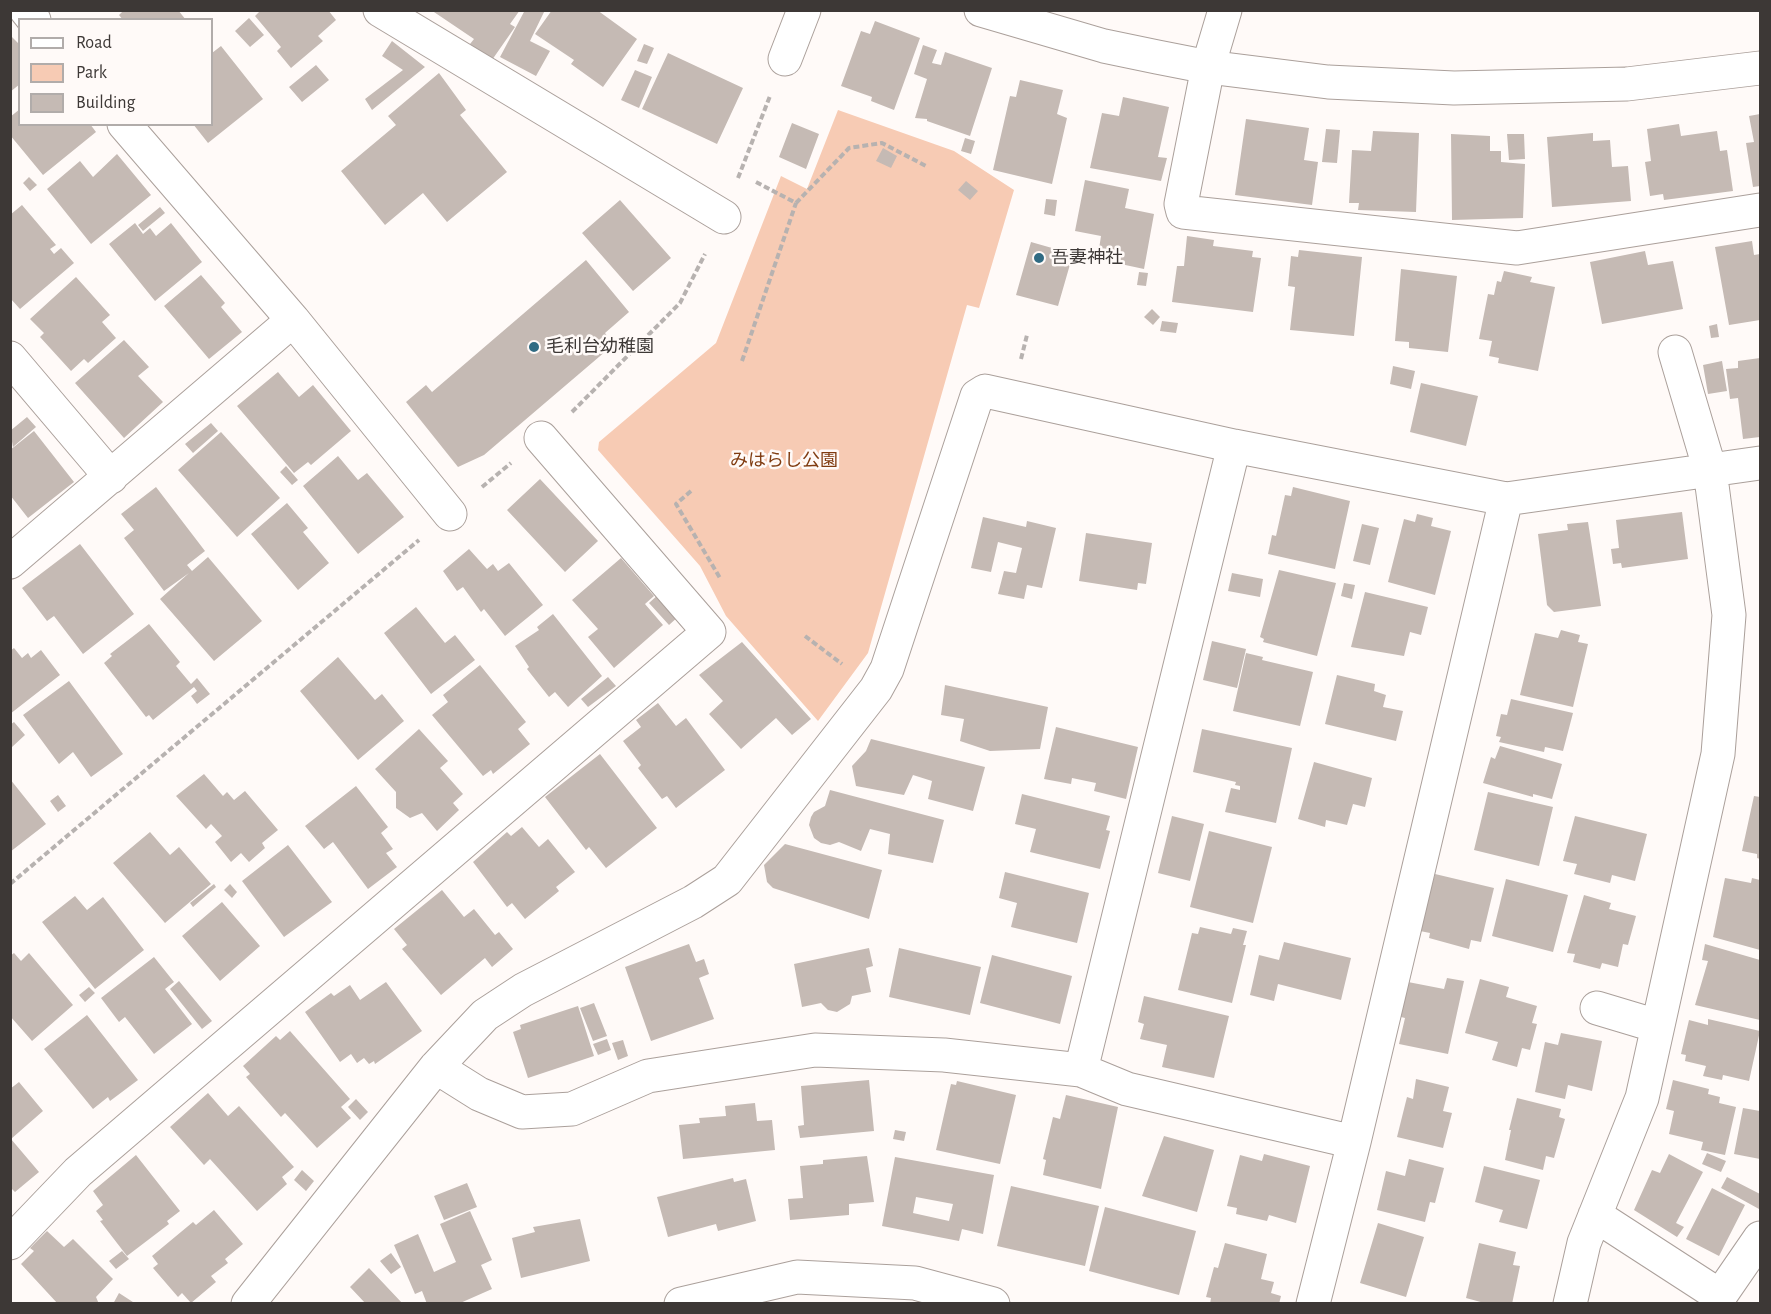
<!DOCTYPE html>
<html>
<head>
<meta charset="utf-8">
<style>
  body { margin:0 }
  #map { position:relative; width:1771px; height:1314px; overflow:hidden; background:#fffaf8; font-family:"Alegreya Sans",sans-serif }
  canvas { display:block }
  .frame { position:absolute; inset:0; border:12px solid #3d3836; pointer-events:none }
  .legend { position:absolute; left:18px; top:18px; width:195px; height:108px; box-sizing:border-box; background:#fffaf8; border:2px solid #b1acaa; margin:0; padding:8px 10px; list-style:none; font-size:18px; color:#3d3836 }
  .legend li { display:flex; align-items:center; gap:12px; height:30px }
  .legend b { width:30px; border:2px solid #b1acaa }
</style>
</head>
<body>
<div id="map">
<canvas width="1771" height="1314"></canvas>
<div class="frame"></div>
<ul class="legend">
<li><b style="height:8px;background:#fff"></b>Road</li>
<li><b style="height:16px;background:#f7cbb4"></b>Park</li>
<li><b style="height:16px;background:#c5bab4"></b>Building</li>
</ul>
</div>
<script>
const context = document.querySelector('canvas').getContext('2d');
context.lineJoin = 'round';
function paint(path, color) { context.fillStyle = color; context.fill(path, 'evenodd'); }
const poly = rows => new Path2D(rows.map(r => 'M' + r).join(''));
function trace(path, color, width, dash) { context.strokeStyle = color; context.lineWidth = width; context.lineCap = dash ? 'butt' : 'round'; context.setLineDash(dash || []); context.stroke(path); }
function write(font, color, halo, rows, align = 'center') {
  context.font = font + ' "Alegreya Sans","Noto Sans JP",sans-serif'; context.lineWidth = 5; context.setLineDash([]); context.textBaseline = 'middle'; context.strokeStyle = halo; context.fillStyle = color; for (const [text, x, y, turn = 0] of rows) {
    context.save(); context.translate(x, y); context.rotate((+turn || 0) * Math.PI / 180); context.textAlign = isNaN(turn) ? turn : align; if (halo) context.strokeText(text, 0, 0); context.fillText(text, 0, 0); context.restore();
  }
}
const green = poly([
  [838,110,954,151,1014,190,979,308,967,305,868,653,818,721,726,616,700,566,598,450,599,442,716,343,781,176,807,189]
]);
const building = poly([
  [124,10,178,10,186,20,123,20,119,15],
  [261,10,328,10,336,20,318,36,323,41,291,68,277,51,281,47,255,16],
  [431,10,520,10,510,24,515,27,492,60,470,44,474,39],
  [525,10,545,10,530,41,550,51,536,76,500,57],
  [552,10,597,10,637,39,603,87,571,64,574,60,535,34],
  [249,18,264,35,250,47,235,31],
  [875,21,920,38,894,110,871,101,872,97,841,86,861,31,870,34],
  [10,35,20,45,20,84,10,92],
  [392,41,425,67,372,110,365,99,403,70,382,56],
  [644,44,654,48,647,64,637,61],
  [923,45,937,50,932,63,941,65,945,52,992,68,970,136,927,121,927,119,915,118,927,79,914,74],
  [221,46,263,99,208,143,193,124,212,124,212,53],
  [668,53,743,88,717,144,642,109],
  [316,65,329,80,302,102,289,87],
  [635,70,652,77,639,108,621,100],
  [439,73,466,110,460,115,507,172,447,222,423,193,385,225,341,171,396,125,388,116],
  [1020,80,1063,90,1057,114,1067,118,1052,184,993,170,1010,96,1016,97],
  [1123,97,1169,107,1158,157,1167,158,1161,181,1090,168,1102,113,1119,116],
  [20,109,20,124,90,124,96,132,43,175,10,135,10,117],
  [1760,114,1760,186,1753,187,1746,143,1754,142,1749,116],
  [1246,119,1309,128,1304,160,1318,162,1312,205,1235,195],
  [792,123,819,134,806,169,779,157],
  [1679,124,1681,136,1717,131,1720,151,1727,150,1733,191,1664,200,1663,194,1650,196,1645,162,1651,161,1647,129],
  [1326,129,1340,130,1337,163,1322,162],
  [1373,131,1419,133,1416,212,1358,210,1359,203,1349,203,1352,150,1371,151],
  [1593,133,1593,141,1610,140,1612,167,1628,166,1631,201,1552,207,1547,137],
  [1451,134,1490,136,1490,151,1501,151,1501,162,1525,164,1523,218,1452,220],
  [1507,134,1524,134,1525,159,1509,160],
  [965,138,975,141,971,154,961,151],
  [883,148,897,156,891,168,876,161],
  [117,154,151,195,91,244,47,189,80,161,93,177],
  [29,177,37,185,30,191,23,183],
  [1085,180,1129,189,1125,208,1154,214,1144,269,1116,263,1118,252,1099,249,1101,236,1075,231],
  [966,181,978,191,970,200,958,190],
  [1046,199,1057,200,1055,216,1044,214],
  [620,200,671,258,633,291,582,233],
  [22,205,56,245,50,249,54,254,61,248,74,263,20,309,10,298,10,215],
  [160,207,165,213,143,231,138,225],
  [135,223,143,234,150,228,156,236,171,223,202,262,155,301,109,244],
  [1187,236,1214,240,1213,246,1253,251,1252,257,1261,258,1253,312,1172,302,1177,266,1184,266],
  [1752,241,1754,255,1760,254,1760,320,1729,325,1715,247],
  [1031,242,1073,254,1058,306,1016,295],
  [1299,250,1362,257,1354,336,1290,330,1295,287,1288,286,1291,256,1298,257],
  [1645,251,1648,265,1673,261,1683,309,1602,324,1590,262],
  [586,260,629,312,605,333,613,345,484,455,458,467,406,402,426,385,432,392],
  [1401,269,1457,276,1448,352,1409,348,1409,342,1395,341],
  [1504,271,1532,277,1530,282,1555,287,1538,371,1498,363,1499,358,1489,356,1492,341,1479,339,1488,294,1494,295,1497,281,1501,282],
  [1139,272,1148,273,1146,286,1137,285],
  [201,275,225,303,221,307,242,332,209,359,164,306],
  [76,277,110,315,102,322,116,338,88,363,84,359,71,371,40,337,44,333,30,319],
  [1152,309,1160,317,1153,325,1144,317],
  [1162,321,1178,323,1176,333,1160,331],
  [1717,324,1719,337,1711,338,1709,326],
  [124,340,149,367,138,376,163,402,124,438,75,383],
  [1760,358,1760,437,1743,439,1738,398,1730,399,1726,369,1738,368,1738,361],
  [1722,361,1727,391,1708,394,1703,365],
  [1393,366,1415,371,1411,389,1390,384],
  [278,372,299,397,313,385,351,431,311,465,308,462,294,473,237,406],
  [1421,383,1478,396,1466,446,1410,432],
  [27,417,36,427,13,447,10,431],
  [211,423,218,431,193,453,185,444],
  [34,431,74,482,28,518,10,495,10,450],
  [221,432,280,498,237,537,178,470],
  [338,456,358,480,367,473,404,517,358,554,303,486],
  [286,466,298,480,292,485,280,472],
  [540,479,598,541,565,572,507,510],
  [156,487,205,551,187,565,192,571,208,557,262,621,214,661,160,599,189,573,164,591,124,538,134,530,121,514],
  [1293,487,1350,501,1335,569,1268,554,1272,535,1276,536,1285,495,1291,496],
  [287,503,308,528,303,532,329,563,298,590,251,534],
  [1682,512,1688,559,1622,568,1621,563,1613,564,1611,549,1619,548,1616,520],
  [1417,514,1433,518,1431,526,1451,531,1435,595,1388,582,1404,519,1415,522],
  [983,517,1026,527,1027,521,1056,528,1042,588,1027,585,1024,599,998,594,1004,571,1016,573,1022,548,998,542,991,572,971,568],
  [1588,522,1601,606,1554,612,1547,605,1538,534,1568,530,1567,524],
  [1362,524,1379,528,1370,565,1353,561],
  [1086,533,1152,543,1146,584,1138,583,1137,590,1079,581],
  [80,544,134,614,83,654,54,616,47,621,22,588],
  [469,549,487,569,493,564,498,571,509,563,543,605,505,636,484,609,481,612,463,587,457,591,443,571],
  [621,558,654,596,645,604,663,625,614,668,588,637,598,629,572,600],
  [1279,570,1336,583,1317,656,1263,642,1264,639,1260,637],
  [1232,573,1263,579,1260,597,1228,591],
  [1344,583,1355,585,1352,599,1341,596],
  [1365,592,1428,607,1421,635,1410,632,1404,656,1351,647],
  [660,593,679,616,669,625,649,603],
  [416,607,445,643,455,635,475,660,431,694,384,633],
  [553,614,602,676,568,707,555,692,549,697,527,669,529,667,515,646,539,630,537,627],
  [149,624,180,662,176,666,191,684,197,678,210,694,197,704,191,696,197,691,194,687,153,720,149,715,146,717,104,663,112,656,110,654],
  [1561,630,1580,635,1578,642,1588,644,1573,707,1520,695,1535,633,1558,638],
  [1212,641,1246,649,1237,688,1203,680],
  [742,642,811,719,792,735,776,718,741,749,709,714,723,701,699,675],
  [14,648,22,658,28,653,31,658,41,650,60,675,10,714,10,651],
  [1246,653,1263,657,1262,660,1313,672,1300,726,1233,711],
  [338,657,375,700,382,694,404,721,358,760,300,691],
  [480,665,526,722,518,729,530,744,493,774,491,770,483,776,432,715,448,702,443,695],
  [1337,675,1375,684,1374,691,1386,695,1383,707,1403,711,1396,741,1325,724],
  [608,677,616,686,588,707,581,699],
  [69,681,123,754,91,777,73,752,59,764,23,715],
  [945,685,1048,707,1040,749,990,751,960,741,964,719,941,715],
  [1511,699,1573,713,1563,751,1545,747,1544,752,1499,742,1501,737,1496,736,1501,714,1507,715],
  [658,703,676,726,686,718,725,770,676,808,667,796,662,799,638,768,641,765,623,741,641,727,636,720],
  [14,722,25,735,12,747,10,725],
  [1056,727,1138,747,1126,799,1094,791,1096,783,1072,778,1071,784,1044,779],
  [419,729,448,761,440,768,463,794,453,803,459,810,437,831,422,813,410,818,396,808,396,792,375,769],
  [1202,729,1292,748,1276,823,1225,812,1231,788,1240,790,1240,786,1235,785,1236,782,1193,772],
  [871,739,985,767,973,811,928,799,932,781,913,775,904,795,856,786,852,766,866,751],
  [1500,746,1562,764,1552,799,1533,794,1533,797,1483,783,1491,757,1495,759],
  [600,754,657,828,606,868,589,847,586,850,545,797],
  [1314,762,1372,778,1365,807,1353,804,1347,825,1326,820,1325,827,1298,819],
  [204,774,223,796,227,792,234,800,245,791,278,830,262,843,265,848,249,862,241,853,231,862,215,842,222,836,211,824,206,829,176,796],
  [10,779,46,824,10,852],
  [356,786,388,827,381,833,393,849,386,853,397,867,368,889,333,842,324,849,305,826],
  [830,790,944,820,933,863,888,854,890,834,870,829,861,851,839,842,830,845,821,843,814,838,809,825,811,817,814,812,825,806],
  [1488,792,1553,807,1539,866,1474,850],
  [1022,794,1110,816,1106,830,1110,831,1100,869,1030,852,1036,829,1015,824],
  [58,795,66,806,58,812,50,801],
  [1754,796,1760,797,1760,859,1757,858,1757,854,1742,851],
  [1172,816,1204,824,1190,881,1158,873],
  [1575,816,1647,834,1635,881,1612,875,1610,883,1574,874,1577,864,1563,861],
  [522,827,539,847,548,839,575,872,556,887,559,891,525,919,512,903,507,907,473,862,507,832,511,836],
  [1209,831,1272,847,1253,923,1190,907],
  [150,832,170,855,179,847,211,884,165,923,113,863],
  [785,844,882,870,869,919,773,888,767,882,764,865],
  [288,845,332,902,284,937,242,881],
  [1005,872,1089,893,1077,943,1011,927,1017,903,999,898],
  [1435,874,1494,888,1481,942,1471,940,1469,949,1429,938,1430,933,1420,931],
  [1725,878,1751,883,1752,878,1760,880,1760,950,1713,937],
  [1506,879,1568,895,1553,952,1492,936],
  [214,884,216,887,193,907,190,903],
  [230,884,237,892,232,898,224,890],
  [442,890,464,917,474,909,495,935,499,932,513,949,492,967,485,958,441,995,402,949,407,945,394,929],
  [1584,895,1611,903,1609,909,1636,916,1628,945,1623,944,1618,967,1602,963,1600,969,1573,962,1575,954,1567,953],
  [75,896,87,910,103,897,144,950,95,989,42,922],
  [222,902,260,946,220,981,182,936],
  [1200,927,1231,934,1233,928,1247,931,1243,945,1246,945,1232,1003,1178,990,1192,933,1198,934],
  [1284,942,1351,958,1341,1000,1278,984,1274,1001,1250,995,1259,955,1279,960],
  [689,944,696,962,704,959,709,974,699,978,714,1019,651,1041,625,967],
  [1705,944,1760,960,1760,1020,1695,1005,1708,961,1702,960],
  [869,948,873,966,866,968,871,992,852,996,850,1004,837,1012,828,1010,821,1003,802,1007,794,964],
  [899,948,981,967,970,1015,889,997],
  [14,953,21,961,29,953,73,1005,32,1041,10,1016,10,956],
  [992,955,1072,976,1060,1024,980,1003],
  [154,957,174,982,165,989,192,1024,154,1054,125,1017,119,1022,101,998],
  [1447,978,1464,981,1448,1054,1399,1044,1405,1018,1401,1017,1408,982,1444,989],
  [1480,979,1509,987,1506,997,1537,1006,1532,1023,1537,1024,1530,1050,1522,1048,1517,1067,1492,1060,1498,1042,1465,1033],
  [179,981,212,1021,202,1029,170,989],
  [386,982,422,1031,375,1064,374,1061,369,1064,364,1058,357,1063,351,1054,340,1062,305,1012,331,993,334,996,350,985,360,1000],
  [89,987,95,993,85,1002,79,995],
  [1144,996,1229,1016,1214,1078,1162,1067,1167,1045,1140,1039,1144,1024,1138,1022],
  [594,1003,607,1036,593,1041,580,1008],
  [578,1006,594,1056,528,1078,513,1032,521,1029,520,1025],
  [87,1015,138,1080,110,1101,108,1097,93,1109,44,1049],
  [1708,1019,1760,1031,1749,1081,1723,1075,1722,1080,1703,1076,1706,1066,1685,1061,1686,1055,1681,1054,1689,1020,1708,1025],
  [290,1031,350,1099,341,1107,351,1118,317,1148,285,1113,281,1117,246,1077,250,1074,243,1066,276,1036,280,1040],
  [1561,1033,1602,1041,1592,1091,1568,1085,1565,1099,1535,1092,1545,1042,1558,1045],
  [607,1039,611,1050,598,1055,593,1044],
  [623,1040,628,1056,618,1060,612,1043],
  [1416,1079,1449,1087,1443,1111,1452,1113,1443,1148,1397,1137,1407,1097,1413,1099],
  [869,1080,874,1131,800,1138,798,1126,804,1125,801,1086],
  [1673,1080,1709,1089,1708,1094,1720,1097,1719,1103,1736,1107,1725,1155,1701,1150,1703,1142,1669,1134,1674,1111,1666,1109],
  [957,1081,1016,1095,1000,1164,936,1150,951,1084,956,1085],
  [19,1082,43,1111,11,1139,39,1172,15,1192,10,1187,10,1089],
  [208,1093,228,1116,239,1106,294,1167,282,1177,287,1184,257,1211,210,1159,204,1165,170,1127],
  [1066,1095,1118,1107,1101,1189,1043,1175,1046,1160,1043,1159,1053,1117,1060,1119],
  [1517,1098,1561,1109,1559,1117,1565,1119,1554,1158,1546,1156,1543,1170,1505,1160,1511,1130,1509,1130],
  [356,1099,368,1112,360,1120,348,1107],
  [755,1103,757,1121,772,1120,775,1150,683,1159,679,1125,700,1123,699,1118,726,1116,725,1106],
  [1743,1108,1760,1111,1760,1159,1734,1154],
  [895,1130,906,1132,904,1141,893,1139],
  [1164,1136,1214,1150,1197,1212,1142,1196],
  [1707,1153,1726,1161,1721,1172,1702,1164],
  [1264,1154,1310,1166,1296,1223,1269,1215,1267,1221,1236,1214,1237,1208,1227,1206,1240,1155,1262,1161],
  [1669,1154,1703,1172,1676,1223,1684,1227,1677,1237,1634,1210,1652,1170,1660,1173],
  [136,1155,180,1211,167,1221,169,1224,127,1256,100,1221,103,1220,96,1211,103,1205,93,1191],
  [867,1156,874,1202,849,1204,849,1215,790,1220,788,1199,803,1198,800,1166,823,1164,823,1160],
  [895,1157,994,1175,983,1234,962,1229,959,1241,882,1226],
  [916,1197,953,1204,949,1221,913,1213],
  [1409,1159,1444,1168,1435,1203,1430,1202,1425,1222,1377,1210,1386,1171,1405,1176],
  [1484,1166,1540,1180,1527,1229,1499,1222,1503,1210,1475,1202],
  [302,1170,314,1181,306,1191,294,1180],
  [1727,1177,1760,1194,1759,1209,1721,1188],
  [733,1178,734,1182,746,1179,756,1221,718,1231,716,1224,668,1237,657,1197],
  [467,1183,477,1207,444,1220,434,1196],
  [1011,1186,1099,1206,1085,1266,997,1246],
  [1712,1188,1745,1205,1719,1256,1686,1239],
  [1105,1207,1196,1231,1179,1295,1089,1271],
  [214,1210,243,1244,225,1259,228,1263,211,1276,216,1282,191,1303,182,1293,178,1297,153,1268,158,1264,152,1256,193,1222,196,1225],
  [470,1211,492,1260,481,1265,492,1289,458,1304,427,1304,422,1291,415,1294,394,1245,418,1234,434,1272,456,1262,440,1224],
  [580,1219,590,1261,521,1278,512,1238,535,1232,533,1227],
  [1378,1223,1424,1237,1406,1297,1360,1283],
  [47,1231,64,1247,73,1239,113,1279,96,1297,99,1304,58,1304,21,1264,34,1251,30,1248],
  [1225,1243,1267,1254,1261,1279,1274,1282,1271,1293,1281,1296,1279,1304,1210,1304,1211,1298,1206,1297,1214,1267,1218,1268],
  [1479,1243,1516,1252,1513,1265,1520,1266,1512,1304,1488,1304,1466,1298],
  [122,1251,129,1259,116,1269,109,1261],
  [391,1253,401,1267,391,1274,380,1261],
  [369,1268,403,1304,366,1304,350,1287],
  [119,1293,136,1304,113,1304]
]);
const path = poly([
  [738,178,770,96],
  [756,182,796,203,849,148,882,143,926,166],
  [1021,359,1027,335],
  [742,361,796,203],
  [572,412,680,303,705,254],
  [482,487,511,463],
  [691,491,676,504,720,578],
  [805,636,842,664],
  [10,884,419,540]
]);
const minor = poly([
  [26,10,34,20],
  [380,10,724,217],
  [1225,10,1208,67,1181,204,1183,212,1517,248,1760,210],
  [785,59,804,10],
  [124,124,293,320,450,514],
  [10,358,111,477],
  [10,562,293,320],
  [1597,1008,1657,1026],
  [436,1067,479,1094,522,1112,572,1109,648,1076,815,1050,944,1055,1081,1070,1127,1089,1354,1142,1313,1304],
  [1081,1070,1234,446],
  [1354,1142,1506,499],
  [1595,1215,1720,1296,1760,1238],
  [10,1243,78,1172,709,632,541,438],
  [248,1304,436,1067,485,1015,523,990,693,902,727,880,876,689,887,669,977,396,985,391,1234,446,1506,499,1760,463],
  [681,1304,797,1277,915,1283,993,1304],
  [1570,1304,1584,1243,1642,1098,1718,754,1729,615,1710,470,1675,352]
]);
const tertiary = poly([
  [981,10,1104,46,1157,57,1208,67,1328,82,1454,88,1627,84,1760,68]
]);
const markers = [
  [1039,258,6,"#306b83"],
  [534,347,6,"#306b83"]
];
const poiNames = [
  ["吾妻神社",1051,258],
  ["毛利台幼稚園",546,347]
];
const parkNames = [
  ["みはらし公園",784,461]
];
paint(green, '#f7cbb4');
paint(building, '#c5bab4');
trace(minor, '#aba09b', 35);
trace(tertiary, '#aba09b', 35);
trace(path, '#b7b2b0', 4, [6, 3]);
trace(minor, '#fff', 33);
trace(tertiary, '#fff', 33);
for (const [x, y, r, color] of markers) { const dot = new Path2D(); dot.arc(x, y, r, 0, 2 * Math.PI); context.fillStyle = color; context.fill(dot); trace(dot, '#fffaf8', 2); }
write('18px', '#3d3836', '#fffaf8', poiNames, 'left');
write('18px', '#803c11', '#fffaf8', parkNames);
</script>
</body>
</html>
